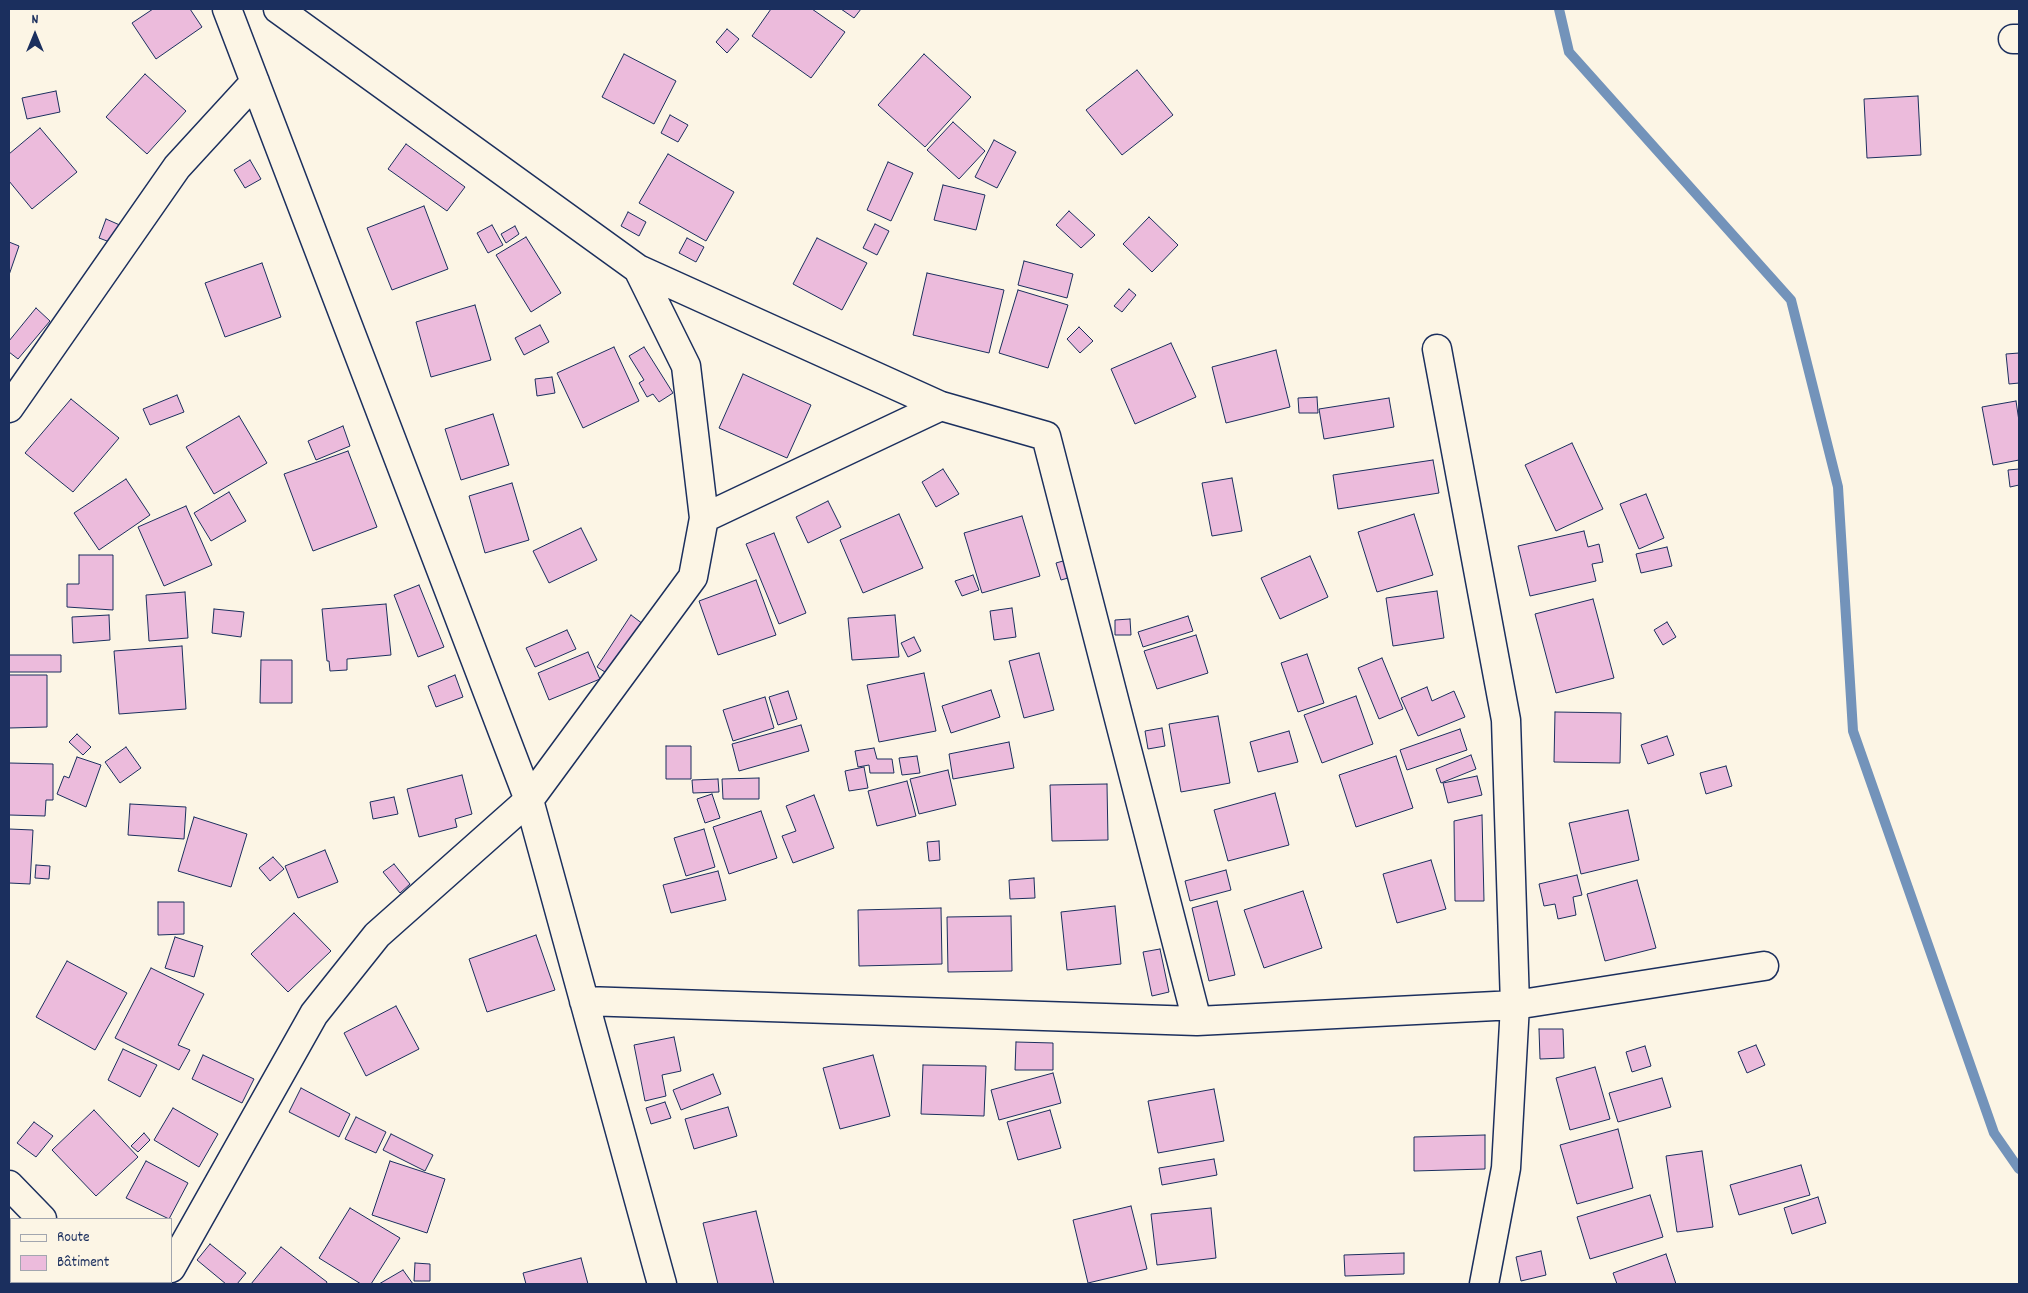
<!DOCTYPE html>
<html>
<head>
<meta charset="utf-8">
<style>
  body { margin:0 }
  #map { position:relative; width:2028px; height:1293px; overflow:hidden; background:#fcf5e5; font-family:Dekko,sans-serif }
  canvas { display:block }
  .frame { position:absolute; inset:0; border:10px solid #1b2f5e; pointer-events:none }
  .legend { position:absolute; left:10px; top:1218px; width:162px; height:65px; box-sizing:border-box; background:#fcf5e5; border:1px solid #a2a6af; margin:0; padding:6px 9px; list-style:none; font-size:15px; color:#1b2f5e }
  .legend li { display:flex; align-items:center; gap:10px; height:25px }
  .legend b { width:25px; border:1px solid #a2a6af }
  .north { position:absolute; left:10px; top:10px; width:50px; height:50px; -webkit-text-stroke:4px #fcf5e5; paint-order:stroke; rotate:0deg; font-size:14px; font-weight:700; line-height:20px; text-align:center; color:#1b2f5e }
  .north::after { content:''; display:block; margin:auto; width:18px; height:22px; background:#1b2f5e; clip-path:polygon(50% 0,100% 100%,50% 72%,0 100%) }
</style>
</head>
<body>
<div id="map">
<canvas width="2028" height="1293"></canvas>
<div class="frame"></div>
<ul class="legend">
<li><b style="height:6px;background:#fcf5e5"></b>Route</li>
<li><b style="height:14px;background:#ecbbdc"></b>Bâtiment</li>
</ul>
<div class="north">N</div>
</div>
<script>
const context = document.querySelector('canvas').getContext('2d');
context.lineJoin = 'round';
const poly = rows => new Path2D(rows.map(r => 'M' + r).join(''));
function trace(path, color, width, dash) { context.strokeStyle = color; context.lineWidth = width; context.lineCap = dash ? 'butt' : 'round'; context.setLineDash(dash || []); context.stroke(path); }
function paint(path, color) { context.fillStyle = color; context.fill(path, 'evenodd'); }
const stream = poly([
  [1559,9,1569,52,1791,300,1838,487,1853,731,1994,1133,2019,1169]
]);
const building = poly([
  [153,9,190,9,202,27,156,59,132,23,153,9],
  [771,9,812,9,845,32,811,78,752,36,771,9],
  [841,9,861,9,854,18,841,9],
  [727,29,739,39,727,53,716,42,727,29],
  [624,54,676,81,654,124,602,97,624,54],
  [924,54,971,97,925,147,878,105,924,54],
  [1137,70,1173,115,1122,155,1086,110,1137,70],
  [145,74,186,111,147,154,106,117,145,74],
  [56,91,60,112,27,119,22,98,56,91],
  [1918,96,1921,155,1867,158,1864,99,1918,96],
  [670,115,688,125,678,142,661,133,670,115],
  [953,122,985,151,959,179,927,150,953,122],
  [40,128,77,172,32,209,9,181,9,154,40,128],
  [994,140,1016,152,997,188,975,177,994,140],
  [406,144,465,187,447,211,388,169,406,144],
  [668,154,734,192,706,241,639,203,668,154],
  [250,160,261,179,245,188,234,170,250,160],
  [888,162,913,173,891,221,867,210,888,162],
  [943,185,985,195,976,230,934,220,943,185],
  [424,206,448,269,392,290,367,228,424,206],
  [1069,211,1095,235,1081,248,1056,225,1069,211],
  [628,212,646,222,639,236,621,226,628,212],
  [1149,217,1178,245,1152,272,1123,244,1149,217],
  [106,219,122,226,115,244,99,238,106,219],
  [875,224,889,231,877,255,863,248,875,224],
  [492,225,503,245,488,253,477,233,492,225],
  [515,226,519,234,506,243,501,234,515,226],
  [526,237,561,293,531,312,496,255,526,237],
  [687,238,704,247,696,262,679,253,687,238],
  [817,238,867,263,842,310,793,284,817,238],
  [9,242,19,246,9,275,9,242],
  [1024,261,1073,274,1067,298,1018,285,1024,261],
  [262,263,281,317,225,337,205,283,262,263],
  [927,273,1004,290,989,353,913,335,927,273],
  [1129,289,1136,295,1122,312,1114,306,1129,289],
  [1018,290,1068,305,1048,368,999,353,1018,290],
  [475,305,491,360,431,377,416,322,475,305],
  [36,308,50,321,18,359,9,352,9,341,36,308],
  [540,325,549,342,524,355,515,338,540,325],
  [1079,327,1093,341,1080,353,1067,339,1079,327],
  [1171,343,1196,397,1135,424,1111,369,1171,343],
  [614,347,639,401,583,428,557,373,614,347],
  [644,347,673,393,659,402,653,394,647,397,639,383,644,380,629,356,644,347],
  [1276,350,1290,407,1226,423,1212,367,1276,350],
  [2019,353,2019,383,2009,384,2006,354,2019,353],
  [743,374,811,405,787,458,719,428,743,374],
  [552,377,555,393,537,396,535,379,552,377],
  [177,395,184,412,150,425,143,409,177,395],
  [1317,397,1318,413,1299,413,1298,398,1317,397],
  [1389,398,1394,427,1324,439,1319,409,1389,398],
  [71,399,119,438,73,492,25,453,71,399],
  [2016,401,2019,421,2019,460,1993,465,1982,407,2016,401],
  [493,414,509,465,461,480,445,429,493,414],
  [239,416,267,463,214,494,186,447,239,416],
  [343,426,350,446,316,460,308,441,343,426],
  [1572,443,1603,509,1556,531,1525,465,1572,443],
  [348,451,377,527,313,551,284,474,348,451],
  [1433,460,1439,493,1338,509,1333,475,1433,460],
  [943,469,959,494,936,507,922,482,943,469],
  [2019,469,2019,485,2010,487,2008,470,2019,469],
  [1232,478,1242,531,1212,536,1202,483,1232,478],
  [126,479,150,515,99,550,74,513,126,479],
  [512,483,529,540,485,553,469,496,512,483],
  [229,492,246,521,211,541,194,513,229,492],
  [1646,494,1664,538,1639,549,1620,504,1646,494],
  [828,501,841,527,808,543,796,517,828,501],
  [186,506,212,565,164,586,138,527,186,506],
  [899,514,923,568,863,593,840,540,899,514],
  [1414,514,1433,575,1377,592,1358,532,1414,514],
  [1022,516,1040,576,982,593,964,533,1022,516],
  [581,528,597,560,549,583,533,551,581,528],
  [1584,531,1588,547,1599,544,1603,562,1592,564,1596,581,1530,596,1518,546,1584,531],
  [774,533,806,613,779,624,746,544,774,533],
  [1667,547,1672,566,1641,573,1636,554,1667,547],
  [79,555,113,555,113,610,67,607,67,584,79,584,79,555],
  [1310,556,1328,597,1280,619,1261,578,1310,556],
  [1070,559,1075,576,1061,580,1056,563,1070,559],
  [973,575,979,590,962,596,955,581,973,575],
  [756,580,776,635,718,655,699,601,756,580],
  [419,585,444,647,418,657,394,595,419,585],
  [1437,591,1444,638,1393,646,1386,598,1437,591],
  [185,592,188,638,149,641,146,595,185,592],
  [1593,599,1614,678,1556,693,1535,614,1593,599],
  [386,604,391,655,347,659,347,670,330,671,329,661,327,661,322,609,386,604],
  [1012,608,1016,637,994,640,990,611,1012,608],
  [214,609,244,612,241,637,212,633,214,609],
  [109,615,110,640,73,643,72,617,109,615],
  [631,615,647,627,613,677,597,667,631,615],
  [895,615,899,657,852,660,848,618,895,615],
  [1188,616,1193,631,1143,647,1138,632,1188,616],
  [1130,619,1131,635,1115,635,1115,620,1130,619],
  [1667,622,1676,637,1663,645,1654,630,1667,622],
  [567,630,576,649,535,667,526,648,567,630],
  [1196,635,1208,673,1157,689,1144,651,1196,635],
  [914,637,921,651,908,657,901,643,914,637],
  [182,646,186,709,119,714,114,651,182,646],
  [588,652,600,679,549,700,538,673,588,652],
  [1039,653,1054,710,1024,718,1009,661,1039,653],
  [1307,654,1324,703,1298,712,1281,663,1307,654],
  [9,655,61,655,61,672,9,672,9,655],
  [1382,658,1403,709,1379,719,1358,668,1382,658],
  [261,660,292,660,292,703,260,703,261,660],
  [924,673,936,731,879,742,867,685,924,673],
  [9,675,47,675,47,727,9,728,9,675],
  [455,675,463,697,436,707,428,686,455,675],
  [1427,687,1432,701,1454,691,1465,717,1418,736,1401,698,1427,687],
  [991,690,1000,717,951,733,942,706,991,690],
  [788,691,797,719,778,725,769,697,788,691],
  [1356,696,1373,744,1322,763,1304,715,1356,696],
  [765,697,774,728,733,741,723,710,765,697],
  [1555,712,1621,713,1620,763,1554,762,1555,712],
  [1218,716,1230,783,1181,792,1169,724,1218,716],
  [801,725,809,751,739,771,732,744,801,725],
  [1162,728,1165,746,1148,749,1145,731,1162,728],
  [1460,729,1467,750,1407,770,1400,750,1460,729],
  [1289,731,1298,762,1258,772,1250,742,1289,731],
  [77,734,91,747,83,755,69,742,77,734],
  [1667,736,1674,755,1648,764,1641,745,1667,736],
  [1009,742,1014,768,953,779,949,754,1009,742],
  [666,746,691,746,691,779,666,779,666,746],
  [126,747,141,768,120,783,105,762,126,747],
  [874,748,877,759,892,759,894,773,870,773,869,765,858,767,855,751,874,748],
  [1471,755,1476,769,1441,783,1436,769,1471,755],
  [917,756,920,773,902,775,899,758,917,756],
  [1396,756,1413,808,1356,827,1339,775,1396,756],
  [77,757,101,765,86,807,57,794,64,776,69,778,77,757],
  [9,763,53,764,53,800,46,800,45,816,9,815,9,763],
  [1726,766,1732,786,1706,794,1700,773,1726,766],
  [864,767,868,788,849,791,845,771,864,767],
  [948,770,956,805,919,814,910,779,948,770],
  [462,775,472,814,455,819,457,827,419,837,407,789,462,775],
  [1477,776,1482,795,1448,803,1443,783,1477,776],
  [759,778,759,799,723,799,722,779,759,778],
  [718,779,719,792,693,793,692,780,718,779],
  [907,781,916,816,877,826,868,791,907,781],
  [1107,784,1108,840,1052,841,1050,785,1107,784],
  [1275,793,1289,845,1228,861,1214,810,1275,793],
  [712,794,720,818,705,823,697,799,712,794],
  [814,795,834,848,793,863,782,836,796,831,786,806,814,795],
  [394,797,398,814,373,819,370,802,394,797],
  [130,804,186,807,184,839,128,835,130,804],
  [1628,810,1639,860,1581,874,1569,823,1628,810],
  [761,811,777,858,729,874,713,827,761,811],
  [1482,815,1484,901,1455,901,1454,821,1482,815],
  [194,817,247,834,231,887,178,871,194,817],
  [9,829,33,830,30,884,9,883,9,829],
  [704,829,715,867,686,876,674,838,704,829],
  [939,841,940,860,929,861,927,842,939,841],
  [325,850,338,882,298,898,285,866,325,850],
  [273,857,284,869,270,881,259,868,273,857],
  [1431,860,1446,909,1397,923,1383,874,1431,860],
  [394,864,410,884,400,893,383,872,394,864],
  [36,865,50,866,49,879,35,878,36,865],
  [1226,870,1231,890,1190,901,1185,881,1226,870],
  [718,871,726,900,671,913,663,885,718,871],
  [1577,875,1582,895,1573,897,1576,915,1558,919,1555,904,1544,906,1539,884,1577,875],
  [1034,878,1035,898,1010,899,1009,880,1034,878],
  [1637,880,1656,948,1605,961,1587,894,1637,880],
  [1303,891,1322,948,1264,968,1244,910,1303,891],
  [1217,901,1235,975,1209,981,1192,908,1217,901],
  [158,902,184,902,184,934,158,935,158,902],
  [1115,906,1121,964,1067,970,1061,912,1115,906],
  [941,908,942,964,859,966,858,910,941,908],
  [294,913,331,951,288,992,251,954,294,913],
  [1011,916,1012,971,948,972,947,917,1011,916],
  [536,935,555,990,487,1012,469,959,536,935],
  [175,937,203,946,194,977,165,968,175,937],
  [1160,949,1169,992,1152,996,1143,952,1160,949],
  [67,961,127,993,95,1050,36,1017,67,961],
  [151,968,204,994,178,1045,190,1050,179,1070,115,1038,151,968],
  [396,1006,419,1049,366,1076,344,1033,396,1006],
  [1539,1029,1563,1029,1564,1058,1540,1059,1539,1029],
  [674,1037,681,1071,662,1075,666,1096,645,1101,634,1045,674,1037],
  [1016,1042,1053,1043,1053,1070,1015,1070,1016,1042],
  [1756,1045,1765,1065,1747,1073,1738,1052,1756,1045],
  [1645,1046,1651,1066,1632,1072,1626,1052,1645,1046],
  [123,1049,157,1065,140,1097,108,1080,123,1049],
  [203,1055,254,1079,242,1103,192,1079,203,1055],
  [873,1055,890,1116,840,1129,823,1068,873,1055],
  [923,1065,986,1066,984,1116,921,1114,923,1065],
  [1595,1067,1610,1119,1570,1130,1556,1078,1595,1067],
  [1053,1073,1061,1103,999,1120,991,1090,1053,1073],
  [713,1074,721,1094,681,1110,673,1090,713,1074],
  [1662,1078,1671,1107,1618,1122,1609,1093,1662,1078],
  [301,1088,350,1114,339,1137,289,1112,301,1088],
  [1214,1089,1224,1141,1158,1153,1148,1101,1214,1089],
  [665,1102,671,1118,651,1124,646,1108,665,1102],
  [728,1107,737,1136,694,1149,685,1119,728,1107],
  [173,1108,218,1134,199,1167,154,1140,173,1108],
  [94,1110,138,1157,96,1196,52,1150,94,1110],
  [1050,1110,1061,1148,1018,1160,1007,1122,1050,1110],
  [356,1117,386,1132,376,1153,345,1139,356,1117],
  [34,1122,53,1136,36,1157,17,1143,34,1122],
  [1618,1129,1633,1188,1577,1204,1560,1145,1618,1129],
  [144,1133,150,1140,138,1152,131,1146,144,1133],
  [391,1134,433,1155,425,1171,383,1150,391,1134],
  [1485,1135,1485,1169,1414,1171,1414,1137,1485,1135],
  [1702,1151,1713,1227,1677,1232,1666,1156,1702,1151],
  [1214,1159,1217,1175,1162,1185,1159,1168,1214,1159],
  [146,1161,188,1183,169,1219,126,1198,146,1161],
  [390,1161,445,1179,427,1233,372,1215,390,1161],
  [1801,1165,1810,1195,1739,1215,1730,1185,1801,1165],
  [1650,1195,1663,1237,1590,1259,1577,1217,1650,1195],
  [1818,1197,1826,1223,1792,1234,1784,1208,1818,1197],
  [1131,1206,1147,1269,1088,1283,1073,1220,1131,1206],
  [350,1208,400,1238,371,1284,361,1284,319,1258,350,1208],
  [1211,1208,1216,1258,1157,1265,1151,1214,1211,1208],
  [756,1211,774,1284,718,1284,703,1223,756,1211],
  [9,1224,11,1226,11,1274,9,1276,9,1224],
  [210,1244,246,1273,237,1284,226,1284,197,1260,210,1244],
  [281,1247,327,1282,326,1284,251,1284,281,1247],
  [1541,1251,1546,1275,1521,1281,1516,1257,1541,1251],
  [1404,1253,1404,1274,1345,1276,1344,1255,1404,1253],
  [1666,1254,1676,1284,1617,1284,1613,1273,1666,1254],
  [581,1258,588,1284,526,1284,523,1273,581,1258],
  [415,1263,430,1264,430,1281,414,1281,415,1263],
  [403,1270,413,1284,379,1284,403,1270],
  [44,1282,61,1282,64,1284,41,1284,44,1282]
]);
const street = poly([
  [227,9,529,800,662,1284],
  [278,9,638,269,941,406,1046,436,1197,1021],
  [2013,39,2019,39],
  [1437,349,1506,720,1515,1005,1506,1168,1484,1284],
  [9,408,177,167,255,82],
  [704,518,941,406],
  [584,1001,1197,1021,1515,1005,1764,966],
  [9,1185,42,1219],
  [171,1268,314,1014,377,935,529,800,693,577,704,518,686,366,638,269],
  [103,1282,105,1284]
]);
trace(stream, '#7393ba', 10);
paint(building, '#ecbbdc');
trace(building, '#1b2f5e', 1);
trace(street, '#1b2f5e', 31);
trace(street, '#fcf5e5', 28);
</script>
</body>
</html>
